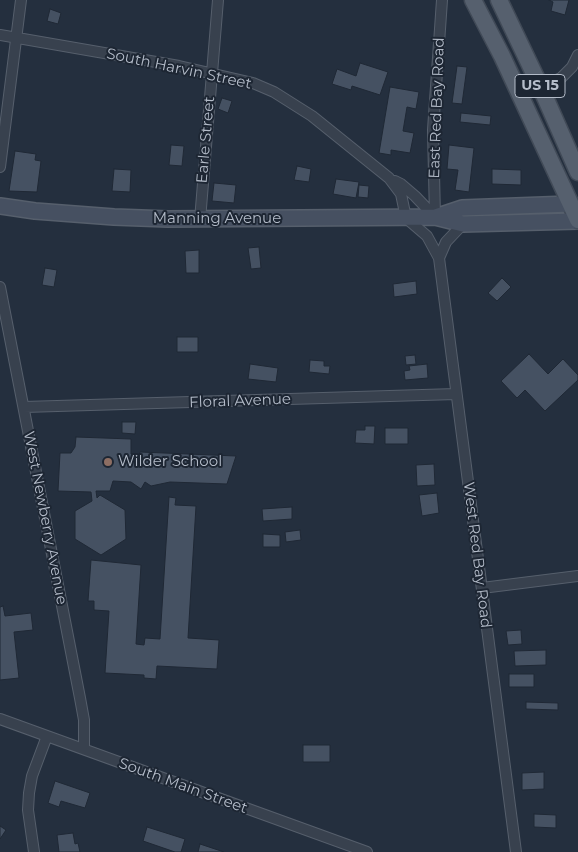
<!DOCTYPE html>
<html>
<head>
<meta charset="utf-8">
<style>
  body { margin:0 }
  canvas { display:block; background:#242f3e }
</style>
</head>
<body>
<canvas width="578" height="852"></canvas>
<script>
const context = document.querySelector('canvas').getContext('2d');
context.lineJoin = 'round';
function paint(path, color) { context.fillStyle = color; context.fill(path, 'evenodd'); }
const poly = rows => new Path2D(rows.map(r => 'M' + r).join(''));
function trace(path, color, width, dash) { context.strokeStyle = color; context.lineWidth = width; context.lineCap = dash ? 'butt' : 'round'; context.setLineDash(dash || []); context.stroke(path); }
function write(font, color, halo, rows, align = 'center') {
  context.font = font + ' Montserrat,sans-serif'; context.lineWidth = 4; context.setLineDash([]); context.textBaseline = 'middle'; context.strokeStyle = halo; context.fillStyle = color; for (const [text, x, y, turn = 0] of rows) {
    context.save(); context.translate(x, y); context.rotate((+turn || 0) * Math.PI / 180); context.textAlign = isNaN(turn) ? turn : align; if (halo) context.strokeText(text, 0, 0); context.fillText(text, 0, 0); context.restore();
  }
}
const building = poly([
  [549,0,569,0,565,15,551,11,553,2,549,0],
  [50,9,61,13,58,24,47,21,50,9],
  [360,63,388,72,380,95,352,86,351,90,332,84,337,69,356,76,360,63],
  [457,66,467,67,462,104,452,103,457,66],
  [390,87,419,92,416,109,407,107,403,131,414,133,410,153,391,150,391,155,379,153,390,87],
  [222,98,232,101,228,113,218,109,222,98],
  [461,113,491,116,490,125,460,122,461,113],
  [171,145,184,146,182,166,169,165,171,145],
  [449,145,474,148,469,192,455,190,458,170,447,169,449,145],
  [15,151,36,154,35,160,41,161,37,192,9,191,15,151],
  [297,166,311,169,309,182,294,180,297,166],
  [114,169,131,170,130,192,112,191,114,169],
  [492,169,521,170,521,185,492,184,492,169],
  [336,179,359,182,356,198,333,194,336,179],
  [214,183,236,185,234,203,212,201,214,183],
  [359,185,369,186,368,198,358,197,359,185],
  [259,247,261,268,251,269,248,248,259,247],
  [199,250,199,273,186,273,185,251,199,250],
  [45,268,57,270,54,287,42,285,45,268],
  [502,278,511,287,497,301,488,293,502,278],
  [416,281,417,294,394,297,393,284,416,281],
  [177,337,198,337,198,352,177,352,177,337],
  [529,354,548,374,563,359,578,375,578,380,545,411,525,390,517,398,501,381,529,354],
  [415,355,416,364,406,365,405,356,415,355],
  [310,360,324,361,324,366,330,366,329,374,309,372,310,360],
  [250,364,278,368,276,382,248,379,250,364],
  [427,364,428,378,405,380,404,371,410,370,409,366,427,364],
  [122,422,136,422,135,434,122,433,122,422],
  [365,426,375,426,374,444,355,443,356,430,365,430,365,426],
  [385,428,408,428,408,444,385,444,385,428],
  [76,437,131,439,131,454,138,457,140,452,236,456,227,484,170,482,151,486,145,482,141,489,131,482,113,481,110,491,96,491,97,498,100,495,125,510,126,539,101,555,75,539,75,511,92,501,91,492,58,491,60,453,71,453,75,447,76,437],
  [434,464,435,485,417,486,416,465,434,464],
  [437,493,439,513,422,516,419,495,437,493],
  [169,497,176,498,175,505,196,506,188,638,219,640,217,669,157,666,156,679,144,678,144,675,105,673,109,611,94,610,94,601,88,601,91,560,141,565,136,644,144,645,145,638,160,639,169,497],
  [292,507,292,519,263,521,262,509,292,507],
  [300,530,301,540,286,542,285,532,300,530],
  [263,534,280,535,280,547,263,547,263,534],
  [3,606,5,616,31,613,33,630,14,632,19,678,0,680,0,607,3,606],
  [521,630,522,644,508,645,506,631,521,630],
  [546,650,546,665,515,666,514,651,546,650],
  [509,674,534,674,534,687,509,687,509,674],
  [526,702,558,703,558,710,526,709,526,702],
  [303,745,330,745,330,762,303,762,303,745],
  [544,772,544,789,522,790,522,773,544,772],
  [55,781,90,793,85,808,61,801,59,807,48,803,55,781],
  [534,814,556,815,556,828,534,827,534,814],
  [0,826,6,830,0,839,0,826],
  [147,827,185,839,181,852,175,852,143,841,147,827],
  [73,833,75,844,78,843,80,852,59,852,57,835,73,833],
  [200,844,224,852,198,852,200,844]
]);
const street = poly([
  [0,35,179,66,253,83,274,92,312,116,389,178,401,194,406,218,427,236,439,258,516,852],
  [521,95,561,78,572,67,578,55],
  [0,167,21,0],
  [395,181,401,184,415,196,435,217],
  [435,217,433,130,442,0],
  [200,220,218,0],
  [439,258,446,242,463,224],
  [0,287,80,698,84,720,84,749],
  [24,407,456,394],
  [482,588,578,576],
  [0,719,367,852],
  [34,852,28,810,29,793,32,776,47,736]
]);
const secondary = poly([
  [0,206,35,211,114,217,168,219,435,217,463,224,578,221],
  [435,217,462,208,570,204]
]);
const primary = poly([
  [473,0,502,56,578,220],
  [499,0,541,88,578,172]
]);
const markers = [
  [108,462,5,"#8d6e63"]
];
const shields = [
  [540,86,50]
];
const shieldNames = [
  ["US 15",540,86]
];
const streetNames = [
  ["South Harvin Street",179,69,12],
  ["East Red Bay Road",437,108,-88],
  ["Earle Street",206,140,-85],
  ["Manning Avenue",217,219],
  ["Floral Avenue",240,401,-2],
  ["West Newberry Avenue",45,518,79],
  ["West Red Bay Road",477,555,83],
  ["South Main Street",183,786,20]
];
const poiNames = [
  ["Wilder School",118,462]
];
paint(building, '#455162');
trace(building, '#1f2835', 1);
trace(street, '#565f6c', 12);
trace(secondary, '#565f6c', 18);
trace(primary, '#414a57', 19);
trace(street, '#38414e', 10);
trace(secondary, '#465061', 15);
trace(primary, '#56606e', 16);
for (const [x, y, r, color] of markers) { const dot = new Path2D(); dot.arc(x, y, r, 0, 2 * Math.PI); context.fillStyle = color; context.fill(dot); trace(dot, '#1d2633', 2); }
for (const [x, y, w] of shields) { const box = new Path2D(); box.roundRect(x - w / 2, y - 11.5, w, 23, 4); context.fillStyle = '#1d2633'; context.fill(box); trace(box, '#b4bcc9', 1); }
write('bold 14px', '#b4bcc9', null, shieldNames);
write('15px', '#b4bcc9', '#1d2633', streetNames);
write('15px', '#b4bcc9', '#1d2633', poiNames, 'left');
</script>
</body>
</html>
